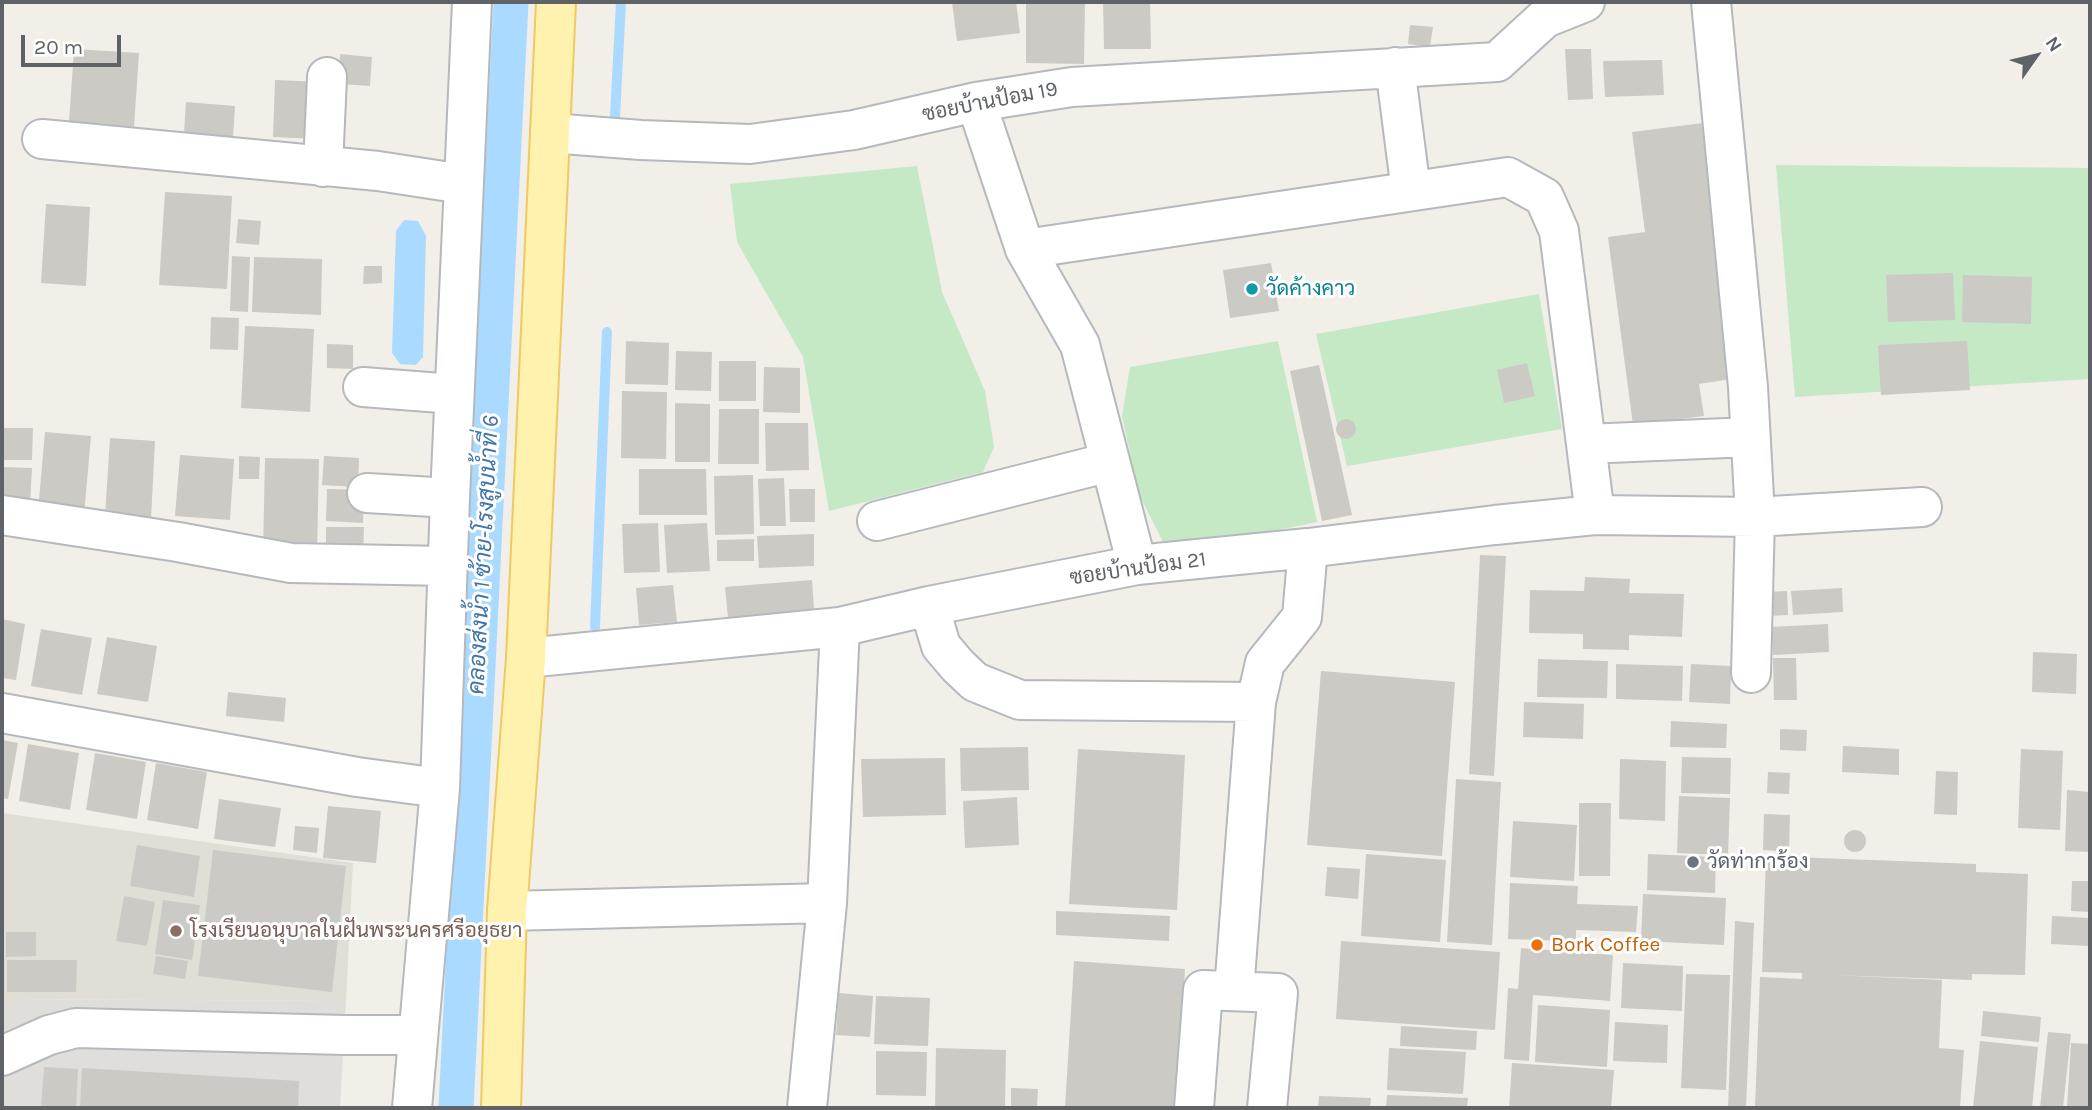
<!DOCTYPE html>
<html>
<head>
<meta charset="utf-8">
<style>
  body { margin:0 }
  #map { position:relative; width:2092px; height:1110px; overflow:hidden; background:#f1efe8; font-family:Karla,sans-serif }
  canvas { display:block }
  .frame { position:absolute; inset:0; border:4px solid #5f6368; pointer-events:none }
  .north { position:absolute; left:2001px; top:21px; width:70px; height:70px; -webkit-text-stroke:5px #fff; paint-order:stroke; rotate:56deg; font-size:19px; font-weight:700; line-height:28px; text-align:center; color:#5f6368 }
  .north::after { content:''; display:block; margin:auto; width:24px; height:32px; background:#5f6368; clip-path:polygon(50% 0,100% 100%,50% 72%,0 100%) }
  .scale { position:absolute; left:21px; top:35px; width:100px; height:32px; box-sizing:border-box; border:4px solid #5f6368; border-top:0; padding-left:9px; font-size:21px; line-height:24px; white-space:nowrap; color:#5f6368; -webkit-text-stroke:5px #fff; paint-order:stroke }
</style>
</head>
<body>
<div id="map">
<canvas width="2092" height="1110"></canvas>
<div class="frame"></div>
<div class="north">N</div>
<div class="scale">20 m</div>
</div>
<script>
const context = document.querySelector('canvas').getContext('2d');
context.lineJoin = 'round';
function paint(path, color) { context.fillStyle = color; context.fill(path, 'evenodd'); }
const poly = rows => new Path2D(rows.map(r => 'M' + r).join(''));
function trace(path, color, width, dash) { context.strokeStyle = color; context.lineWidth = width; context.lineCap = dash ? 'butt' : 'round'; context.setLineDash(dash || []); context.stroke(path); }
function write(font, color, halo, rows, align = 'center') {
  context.font = font + ' Karla,Sarabun,sans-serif'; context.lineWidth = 6; context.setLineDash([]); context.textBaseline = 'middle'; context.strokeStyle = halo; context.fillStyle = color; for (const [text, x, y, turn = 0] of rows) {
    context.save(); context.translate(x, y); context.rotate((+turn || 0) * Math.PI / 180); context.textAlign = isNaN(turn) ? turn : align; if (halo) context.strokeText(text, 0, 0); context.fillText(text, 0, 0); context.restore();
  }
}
const industrial = poly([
  [2,999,346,1001,340,1108,2,1108]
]);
const education = poly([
  [2,813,353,863,346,1001,2,999]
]);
const green = poly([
  [1776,165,2090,168,2090,379,1795,397],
  [917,166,942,292,985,391,994,447,983,472,829,511,803,357,737,242,730,184],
  [1539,294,1562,429,1347,466,1316,334],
  [1278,341,1317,522,1168,552,1139,494,1122,416,1130,367]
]);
const water = poly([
  [404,220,418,221,426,236,423,357,416,365,400,364,392,353,396,231]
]);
const stream = poly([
  [615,117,621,2],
  [595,627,607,332]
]);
const canal = poly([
  [456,1108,511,2]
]);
const building = poly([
  [952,2,1016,2,1020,33,957,41],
  [1026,2,1085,2,1084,64,1026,63],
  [1103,2,1150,2,1151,49,1104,49],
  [1410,25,1433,27,1430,47,1408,44],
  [74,49,139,53,134,127,69,122],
  [1565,49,1591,49,1593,99,1568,100],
  [340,54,372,57,370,86,339,84],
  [1662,60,1664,95,1605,97,1603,61],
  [275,80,320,82,317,139,273,137],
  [186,102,235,106,233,138,184,134],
  [1703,123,1737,378,1699,384,1704,416,1633,425,1608,237,1645,232,1632,132],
  [165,192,232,196,227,289,159,285],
  [46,204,90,207,86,286,41,283],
  [238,219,261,221,259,245,236,243],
  [232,256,250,257,248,312,230,311],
  [254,257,322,259,321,315,252,312],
  [1271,263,1279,311,1230,318,1223,270],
  [364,266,382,266,382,283,363,284],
  [1953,273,1955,320,1888,322,1886,275],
  [1963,275,2032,277,2031,324,1962,322],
  [211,317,239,318,238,350,210,349],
  [245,326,314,329,310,412,241,408],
  [626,341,669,343,668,385,625,384],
  [1967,341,1970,390,1881,395,1878,345],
  [327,344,353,345,353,369,327,368],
  [676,351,712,352,711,391,675,390],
  [719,361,756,361,756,401,719,401],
  [1527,363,1535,396,1504,403,1497,370],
  [1319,365,1352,515,1322,521,1290,371],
  [764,367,800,368,800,413,763,412],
  [622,391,667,392,666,459,621,458],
  [675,403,710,404,710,462,675,462],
  [719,409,759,409,759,464,718,464],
  '1336 429a10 10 0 1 1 20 0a10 10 0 1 1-20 0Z',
  [765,423,808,423,809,470,766,471],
  [2,428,33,428,32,460,2,460],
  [45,432,91,436,84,515,38,511],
  [110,438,155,441,151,519,105,516],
  [180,455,234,459,230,520,175,516],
  [239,456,260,457,259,479,239,479],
  [324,456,359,458,358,487,322,485],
  [265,458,319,459,317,555,263,553],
  [2,467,32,468,30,504,2,503],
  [639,469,706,469,707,515,639,515],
  [753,475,754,534,715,535,714,476],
  [784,478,786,526,760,526,758,479],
  [327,489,364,490,363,523,326,521],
  [789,489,815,489,815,522,790,522],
  [658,523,660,572,624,573,622,524],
  [707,523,710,571,667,573,664,525],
  [326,527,364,527,363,556,326,556],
  [814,534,814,566,759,568,757,536],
  [754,539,754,561,717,561,717,540],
  [1480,555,1506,556,1494,776,1469,774],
  [1585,577,1630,579,1629,593,1684,594,1682,637,1629,635,1629,650,1583,649,1583,634,1529,633,1530,590,1584,591],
  [812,580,815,623,729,629,725,587],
  [673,585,677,622,639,625,636,588],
  [1842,588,1843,612,1793,615,1791,591],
  [1787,591,1788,615,1767,616,1766,592],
  [2,619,25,624,16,680,2,678],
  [1828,624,1829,652,1773,655,1771,627],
  [41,629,92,638,82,695,31,686],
  [107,637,157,646,148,702,97,694],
  [2033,652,2077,654,2076,694,2032,692],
  [1773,658,1796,658,1797,700,1774,700],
  [1538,659,1608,661,1607,698,1537,697],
  [1616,664,1683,666,1682,701,1616,699],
  [1691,664,1731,666,1730,704,1689,702],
  [1321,671,1455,682,1442,856,1307,845],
  [228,692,286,698,284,722,226,716],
  [1524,702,1584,704,1583,739,1523,737],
  [1671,721,1727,724,1726,748,1670,747],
  [1780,729,1807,730,1806,751,1780,750],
  [2,740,18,743,8,799,2,798],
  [28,744,79,753,70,810,19,801],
  [1843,746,1899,749,1899,775,1842,772],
  [1028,747,1029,790,961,791,960,748],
  [1078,749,1185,755,1177,910,1069,904],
  [2021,749,2063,751,2060,830,2018,828],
  [95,753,146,762,137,819,86,810],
  [1682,757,1731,758,1730,794,1681,793],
  [945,758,946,815,863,817,861,759],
  [1620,759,1666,761,1665,821,1619,819],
  [156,763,207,772,198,829,147,820],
  [1936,771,1958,772,1957,815,1934,814],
  [1768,772,1790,773,1789,794,1767,793],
  [1456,779,1501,782,1492,945,1447,942],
  [2067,790,2090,792,2090,852,2065,851],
  [1679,796,1730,798,1728,855,1677,853],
  [1017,797,1019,845,965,848,963,801],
  [219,799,281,808,275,847,214,839],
  [1579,803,1611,803,1610,876,1579,876],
  [328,806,381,811,376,863,323,858],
  [1764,814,1790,815,1789,852,1763,850],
  [1513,821,1577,825,1574,881,1510,877],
  [295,826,319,828,317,853,293,850],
  '1844 841a11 11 0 1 1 22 0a11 11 0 1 1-22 0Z',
  [137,845,200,856,194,897,130,886],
  [213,850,346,866,332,992,198,976],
  [1366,854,1446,860,1440,942,1361,936],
  [1648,854,1716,857,1715,893,1647,890],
  [1766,856,1976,864,1976,872,2028,874,2025,975,1972,974,1972,980,1833,975,1942,980,1939,1048,1964,1050,1960,1108,1755,1108,1760,977,1802,979,1802,973,1762,972],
  [1327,867,1360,869,1358,899,1325,896],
  [2072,881,2090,881,2090,912,2071,911],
  [1510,883,1578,886,1577,904,1638,906,1636,932,1576,930,1576,941,1508,939],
  [1643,894,1726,898,1724,945,1641,941],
  [124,896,155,902,147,946,116,941],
  [163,900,200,905,192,960,155,954],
  [1056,911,1170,916,1169,941,1056,935],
  [2052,916,2090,918,2089,946,2051,944],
  [1735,921,1754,923,1746,1108,1728,1108],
  [6,932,36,932,36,956,6,957],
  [1341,941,1500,952,1495,1030,1336,1019],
  [1521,948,1613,955,1610,1001,1533,995,1529,1061,1504,1059,1508,988,1518,989],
  [156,956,188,961,185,979,153,974],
  [7,960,77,960,76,992,7,992],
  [1074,961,1185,969,1176,1108,1065,1108],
  [1623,963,1683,966,1682,1011,1621,1008],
  [1686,974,1730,975,1726,1090,1681,1088],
  [839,993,873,996,870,1037,836,1035],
  [876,996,930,998,928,1046,874,1044],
  [1538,1005,1610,1010,1607,1067,1535,1062],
  [1983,1011,2041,1017,2039,1042,1981,1036],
  [1615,1022,1668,1025,1667,1063,1613,1061],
  [1401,1026,1477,1031,1476,1050,1400,1046],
  [2048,1032,2071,1034,2063,1108,2040,1108],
  [1980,1041,2038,1047,2032,1108,1973,1108],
  [2071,1043,2090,1044,2090,1108,2067,1108],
  [936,1048,1006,1050,1005,1108,935,1108],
  [1389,1048,1466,1052,1463,1094,1387,1090],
  [876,1051,927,1052,926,1096,876,1095],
  [1512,1063,1614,1070,1611,1108,1509,1108],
  [44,1067,78,1069,76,1108,41,1108],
  [82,1068,299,1081,298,1108,80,1108],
  [1011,1088,1038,1089,1037,1108,1011,1108],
  [1387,1095,1468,1098,1467,1108,1386,1108],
  [1319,1096,1371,1098,1370,1108,1318,1108]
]);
const minor = poly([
  [1711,2,1748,387,1755,517,1751,673],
  [1395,67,1411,191],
  [976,102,1025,249,1080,345,1137,565],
  [550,133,641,140,750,144,854,130,976,102,1072,87,1497,62,1545,18,1585,2],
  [42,139,378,171,463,184],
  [323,167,327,77],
  [1025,249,1508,177,1544,197,1559,231,1595,515],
  [363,387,454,394],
  [1586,444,1750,437],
  [367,493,450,498],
  [2,515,178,542,291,563,447,566],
  [877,521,1110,462],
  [929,606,941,646,958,666,975,682,1020,700,1256,702],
  [526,658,840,627,929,606,1137,565,1308,548,1495,525,1595,515,1755,517,1922,507],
  [2,713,357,777,440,788],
  [507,911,827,903],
  [1234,991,1256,702,1265,663,1302,617,1308,548],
  [2,1056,49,1035,76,1028,344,1035,418,1035],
  [412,1108,440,788,450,498,472,2],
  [807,1108,827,903,840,627],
  [1194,1108,1203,990,1278,993,1267,1108]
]);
const major = poly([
  [501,1108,507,911,526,658,556,2]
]);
const markers = [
  [1252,289,7,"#0f9aa8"],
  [1693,862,7,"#6b7280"],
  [176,931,7,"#8d6e63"],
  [1537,945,7,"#e8710a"]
];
const streetNames = [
  ["ซอยบ้านป้อม 19",990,102,-11],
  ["ซอยบ้านป้อม 21",1138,569,-8]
];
const cultureNames = [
  ["วัดค้างคาว",1266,289]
];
const worshipNames = [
  ["วัดท่าการ้อง",1707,862]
];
const educationNames = [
  ["โรงเรียนอนุบาลในฝันพระนครศรีอยุธยา",190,931]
];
const foodNames = [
  ["Bork Coffee",1551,945]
];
const waterNames = [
  ["คลองส่งน้ำ 1 ซ้าย-โรงสูบน้ำที่ 6",484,555,-87]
];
paint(industrial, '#e0deda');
paint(education, '#e1ded6');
paint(green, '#c5e8c5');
paint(water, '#aadaff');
trace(stream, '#aadaff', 10);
trace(canal, '#aadaff', 35);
paint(building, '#cccac5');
trace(minor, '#b5b8bc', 42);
trace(major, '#f2c960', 42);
trace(minor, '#fff', 38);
trace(major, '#fff2af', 38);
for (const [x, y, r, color] of markers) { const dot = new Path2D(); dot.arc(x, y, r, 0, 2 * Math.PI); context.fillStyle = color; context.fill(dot); trace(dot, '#fff', 2.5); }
write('21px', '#5f6368', '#fff', streetNames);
write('21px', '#0d838f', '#fff', cultureNames, 'left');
write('21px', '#5b616d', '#fff', worshipNames, 'left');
write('21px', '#785e54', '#fff', educationNames, 'left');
write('21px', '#c56008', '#fff', foodNames, 'left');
write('italic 23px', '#4174aa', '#fff', waterNames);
</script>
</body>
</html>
